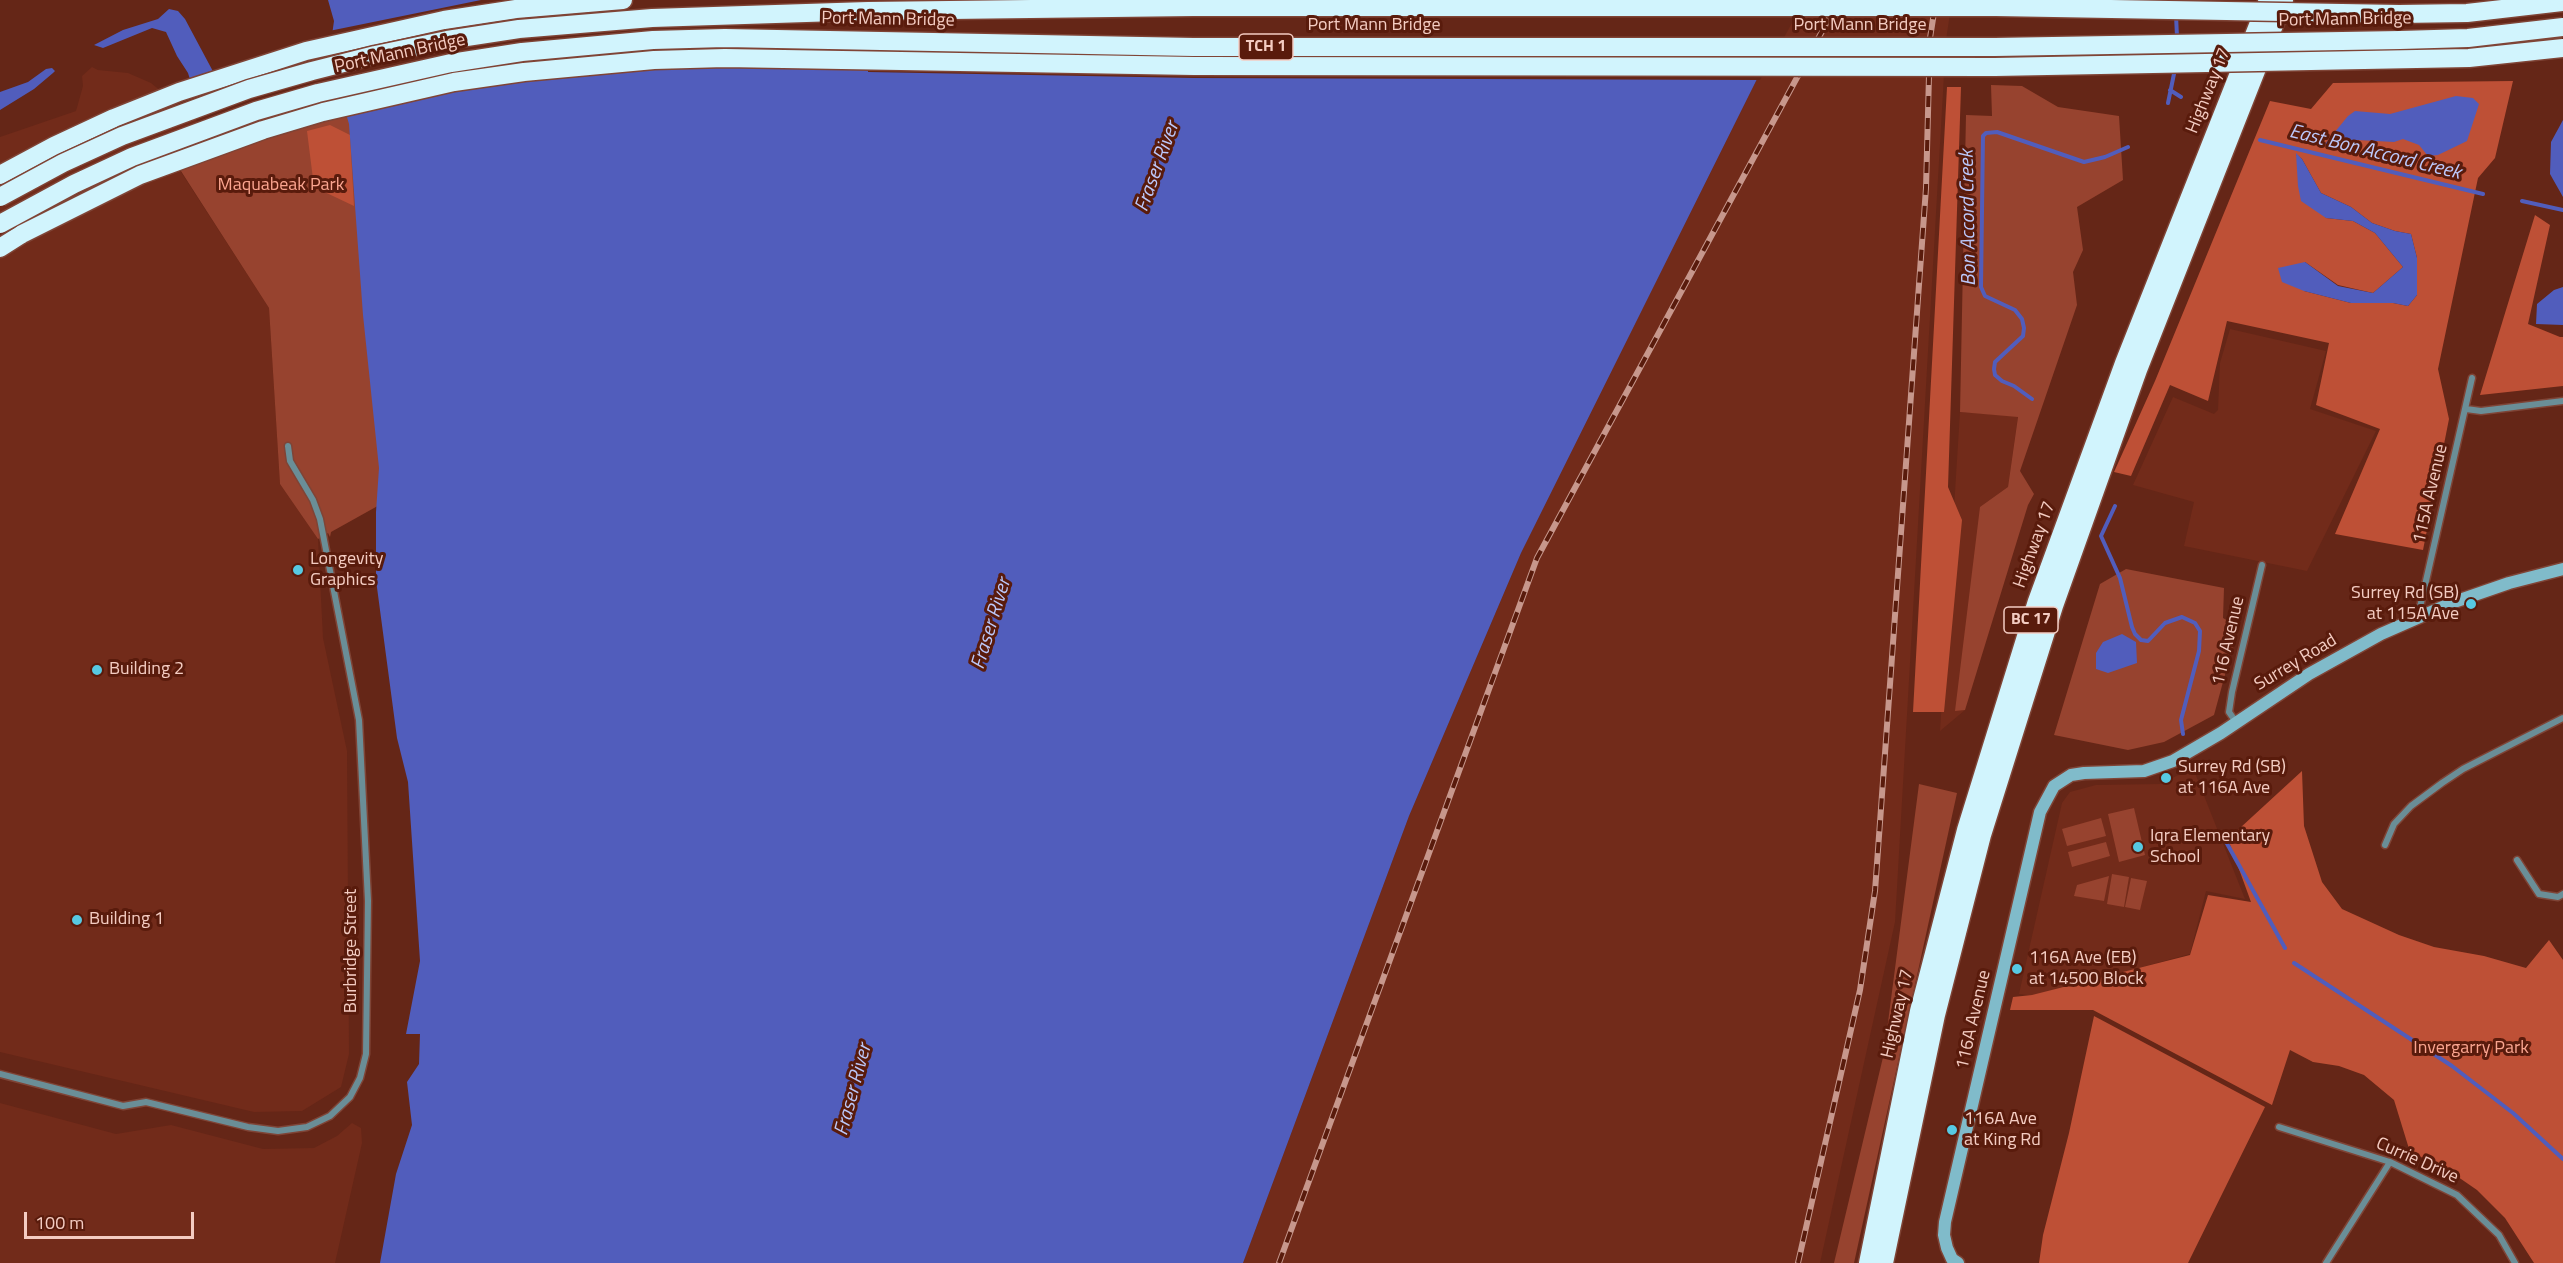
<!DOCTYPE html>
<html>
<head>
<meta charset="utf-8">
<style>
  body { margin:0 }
  #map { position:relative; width:2563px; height:1263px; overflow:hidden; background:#652617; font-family:"Titillium Web",sans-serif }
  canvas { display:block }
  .scale { position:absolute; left:24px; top:1212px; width:170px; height:27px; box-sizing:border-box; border:3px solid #f4ccc2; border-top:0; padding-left:8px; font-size:18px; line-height:21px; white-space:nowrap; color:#f4ccc2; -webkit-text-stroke:4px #591b0c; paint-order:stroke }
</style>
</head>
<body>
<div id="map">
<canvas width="2563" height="1263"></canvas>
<div class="scale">100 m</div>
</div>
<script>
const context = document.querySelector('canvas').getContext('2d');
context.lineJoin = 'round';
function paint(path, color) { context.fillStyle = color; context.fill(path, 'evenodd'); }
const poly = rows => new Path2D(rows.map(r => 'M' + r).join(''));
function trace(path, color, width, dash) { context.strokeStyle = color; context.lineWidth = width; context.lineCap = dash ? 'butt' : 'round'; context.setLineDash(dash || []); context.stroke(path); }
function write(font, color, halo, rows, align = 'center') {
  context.font = font + ' "Titillium Web",sans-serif'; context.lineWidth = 6; context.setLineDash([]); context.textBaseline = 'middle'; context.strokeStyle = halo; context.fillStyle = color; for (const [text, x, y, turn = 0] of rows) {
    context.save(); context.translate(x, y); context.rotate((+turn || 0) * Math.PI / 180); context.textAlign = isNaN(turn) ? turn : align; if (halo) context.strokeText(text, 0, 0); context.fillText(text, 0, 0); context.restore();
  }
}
const built = poly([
  [1802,0,1952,0,1946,40,1895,922,1820,1263,1243,1263,1409,816,1521,553,1763,67],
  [92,67,98,70,128,73,151,83,213,134,170,155,269,308,280,484,318,539,323,638,347,751,349,1054,341,1087,302,1111,254,1112,0,1052,0,137,76,111,83,86,82,76],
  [2230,329,2326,351,2310,409,2376,431,2307,571,2184,546,2194,502,2133,485,2173,397,2214,414,2218,410,2220,363],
  [1960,412,2018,416,2008,487,1965,710,1940,731],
  [2193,768,2245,899,2206,891,2190,954,2035,996,2019,994,2062,803,2070,792,2096,785,2160,784],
  [0,1103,116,1134,171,1125,263,1149,314,1148,337,1136,352,1123,361,1128,362,1143,335,1263,0,1263]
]);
const green = poly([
  [1991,85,2022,86,2058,107,2119,116,2123,180,2077,207,2083,250,2073,272,2077,305,2020,471,2034,494,2028,505,1965,710,1955,711,1980,507,2008,487,2018,417,1960,412,1966,115,1992,116],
  [336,89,359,109,383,503,331,532,330,537,328,533,318,539,280,484,269,308,170,154,283,102],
  [2126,569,2224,588,2223,618,2238,627,2214,715,2164,742,2128,750,2054,735,2100,584],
  [1919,784,1957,793,1854,1263,1834,1263,1884,1053],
  [2134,808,2145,855,2119,862,2108,814],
  [2101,818,2106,836,2067,846,2062,829],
  [2106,842,2110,856,2072,867,2068,852],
  [2112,874,2129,877,2124,907,2107,904],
  [2109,876,2104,901,2074,896,2077,885],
  [2131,878,2147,881,2140,910,2125,907]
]);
const forest = poly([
  [2513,81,2495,158,2478,178,2438,369,2449,419,2423,550,2335,534,2380,429,2316,405,2329,343,2227,321,2208,401,2170,385,2131,476,2114,472,2155,381,2270,101,2311,109,2333,83],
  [2296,154,2302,159,2321,193,2351,207,2372,223,2395,231,2411,234,2417,258,2417,295,2408,306,2393,303,2351,303,2304,291,2305,262,2338,285,2373,293,2403,267,2375,233,2353,221,2326,218],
  [1947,87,1961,87,1948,487,1962,520,1944,712,1913,712],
  [330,125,350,135,354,206,314,187,307,131],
  [2535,215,2550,225,2528,324,2560,337,2563,337,2563,386,2480,395],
  [2302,771,2304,826,2322,882,2342,909,2399,935,2434,947,2484,956,2526,968,2549,940,2563,960,2563,1263,2534,1263,2505,1218,2477,1190,2445,1168,2410,1152,2394,1100,2364,1075,2339,1066,2313,1062,2290,1050,2272,1105,2093,1010,2010,1010,2013,997,2032,995,2190,955,2208,895,2251,902,2228,839],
  [2094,1016,2265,1107,2188,1263,2039,1263,2043,1235,2069,1133]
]);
const water = poly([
  [328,0,1802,0,1763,67,1521,553,1409,816,1243,1263,380,1263,396,1174,412,1125,407,1082,419,1064,420,1034,406,1034,420,961,408,782,397,738,376,580,376,512,379,468,363,315,349,124,335,76,330,49,334,21],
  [169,9,178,11,185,19,216,77,193,89,188,73,177,56,166,32,152,28,103,48,94,45,123,30,158,19],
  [52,68,55,71,53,73,34,89,0,110,0,92,28,82,46,69],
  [2456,96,2473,98,2479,104,2467,141,2438,155,2428,156,2419,145,2403,139,2394,142,2358,140,2346,147,2325,144,2348,116,2355,111,2390,114],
  [2563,120,2563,197,2550,174,2551,142],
  [2296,153,2302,159,2321,193,2351,207,2372,223,2395,231,2411,234,2417,258,2417,295,2408,306,2393,303,2351,303,2304,291,2282,282,2278,268,2305,262,2338,286,2373,293,2403,267,2375,233,2353,221,2326,218,2301,201,2298,186],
  [2563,287,2563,325,2536,324,2537,304,2554,290],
  [2122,634,2136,642,2137,663,2108,673,2096,669,2096,653,2103,642]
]);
const pier = poly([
  [481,0,1805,0,1760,80,1194,78,868,72,868,68,725,67,655,69,525,80,455,91,343,116,332,77,327,50,329,31]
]);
const stream = poly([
  [2176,15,2177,37],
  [2170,90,2181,97],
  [2168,103,2175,69],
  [2260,140,2483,194],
  [2522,201,2563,210],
  [2032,399,2014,386,2002,381,1995,375,1994,369,1995,362,2023,336,2024,328,2022,319,2015,310,1985,296,1981,287,1983,136,1986,133,1997,132,2084,162,2105,157,2128,147],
  [2115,506,2101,536,2120,578,2132,627,2135,634,2141,640,2148,641,2165,623,2182,617,2195,623,2200,631,2199,651,2181,720,2183,734],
  [2225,840,2285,948],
  [2294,963,2452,1066,2513,1113,2563,1159]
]);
const street = poly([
  [2466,409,2481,411,2563,401],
  [2418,616,2472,378],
  [2236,722,2229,712,2232,692,2262,565],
  [2385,845,2394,824,2411,806,2442,783,2463,769,2563,718],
  [2517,860,2539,894,2558,897,2563,894],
  [0,1074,123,1106,146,1102,248,1127,278,1131,307,1127,330,1116,350,1097,360,1078,366,1054,368,901,359,720,320,519,313,500,290,461,288,446],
  [2279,1127,2390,1162,2457,1195,2499,1235,2515,1263],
  [2326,1263,2390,1162]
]);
const secondary = poly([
  [1958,1263,1952,1259,1947,1248,1944,1235,1945,1222,2040,812,2054,786,2071,775,2084,773,2144,771,2173,761,2221,733,2309,674,2381,634,2454,602,2509,583,2563,569]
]);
const highway = poly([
  [0,175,54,146,114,118,179,92,306,51,444,20,516,9,623,0],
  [0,248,22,234],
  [1868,1263,1919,1011,1966,830,2037,601,2124,363,2268,0],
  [1884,1263,1936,1015,1982,835,2054,606,2138,370,2284,0]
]);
const rail = poly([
  [1279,1263,1537,558,1839,0],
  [1798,1263,1860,990,1875,891,1926,188,1930,38,1936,0]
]);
const highwayBridge = poly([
  [0,197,63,163,122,136,249,89,312,71,375,55,447,40,519,29,652,18,868,11,1193,7,1996,7,2399,14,2467,13,2563,2],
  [0,224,74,184,132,157,256,111,318,93,451,63,522,52,653,40,725,38,1193,47,1995,47,2400,40,2468,38,2563,27],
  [22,234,140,175,263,130,323,112,454,82,524,72,654,60,725,58,1194,66,1995,67,2469,58,2563,48]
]);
const markers = [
  [298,570,6,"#57c9e2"],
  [2471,604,6,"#57c9e2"],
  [97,670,6,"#57c9e2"],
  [2166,778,6,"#57c9e2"],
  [2138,847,6,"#57c9e2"],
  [77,920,6,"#57c9e2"],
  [2017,969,6,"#57c9e2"],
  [1952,1130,6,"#57c9e2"]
];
const shields = [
  [1266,47,54],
  [2031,620,54]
];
const shieldNames = [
  ["TCH 1",1266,47],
  ["BC 17",2031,620]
];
const streetNames = [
  ["Port Mann Bridge",888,20,1],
  ["Port Mann Bridge",2345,20,-1],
  ["Port Mann Bridge",1374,26],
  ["Port Mann Bridge",1860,26],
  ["Port Mann Bridge",400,54,-12],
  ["Highway 17",2209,91,-68],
  ["115A Avenue",2431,494,-77],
  ["Highway 17",2035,545,-70],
  ["116 Avenue",2229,641,-77],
  ["Surrey Road",2296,663,-31],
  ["Burbridge Street",352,951,-90],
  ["Highway 17",1898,1014,-77],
  ["116A Avenue",1974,1020,-77],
  ["Currie Drive",2417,1161,24]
];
const parkNames = [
  ["Maquabeak Park",281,186],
  ["Invergarry Park",2471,1049]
];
const poiNames = [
  ["Longevity",310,560],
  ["Graphics",310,581],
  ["Surrey Rd (SB)",2459,594,"right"],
  ["at 115A Ave",2459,615,"right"],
  ["Building 2",109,670],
  ["Surrey Rd (SB)",2178,768],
  ["at 116A Ave",2178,789],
  ["Iqra Elementary",2150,837],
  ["School",2150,858],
  ["Building 1",89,920],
  ["116A Ave (EB)",2029,959],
  ["at 14500 Block",2029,980],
  ["116A Ave",1964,1120],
  ["at King Rd",1964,1141]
];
const waterNames = [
  ["East Bon Accord Creek",2375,153,14],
  ["Fraser River",1158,167,-70],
  ["Bon Accord Creek",1969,218,-91],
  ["Fraser River",992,624,-73],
  ["Fraser River",854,1090,-75]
];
paint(built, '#722b1a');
paint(green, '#97432f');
paint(forest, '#be5036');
paint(water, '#515dbc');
paint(pier, '#652617');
trace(stream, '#515dbc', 4);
trace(street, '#7f4436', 9);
trace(secondary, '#7f4436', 15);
trace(highway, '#7f4436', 21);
trace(street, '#6a8e97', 6);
trace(secondary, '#80bbca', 12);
trace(highway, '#d1f4fd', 18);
trace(rail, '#c7978c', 6);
trace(rail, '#591b0c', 4, [11]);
trace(highwayBridge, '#7f4436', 21, []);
trace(highwayBridge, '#d1f4fd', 18);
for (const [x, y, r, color] of markers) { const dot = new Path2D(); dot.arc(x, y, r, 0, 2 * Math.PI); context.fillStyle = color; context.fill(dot); trace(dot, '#591b0c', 2); }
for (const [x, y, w] of shields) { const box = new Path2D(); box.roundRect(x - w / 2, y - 13, w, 26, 4.5); context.fillStyle = '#591b0c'; context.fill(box); trace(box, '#f4ccc2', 1.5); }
write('bold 16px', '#f4ccc2', null, shieldNames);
write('18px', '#f4ccc2', '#591b0c', streetNames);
write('18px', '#fba590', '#591b0c', parkNames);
write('18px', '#f4ccc2', '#591b0c', poiNames, 'left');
write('italic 20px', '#bcc8fa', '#591b0c', waterNames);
</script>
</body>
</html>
